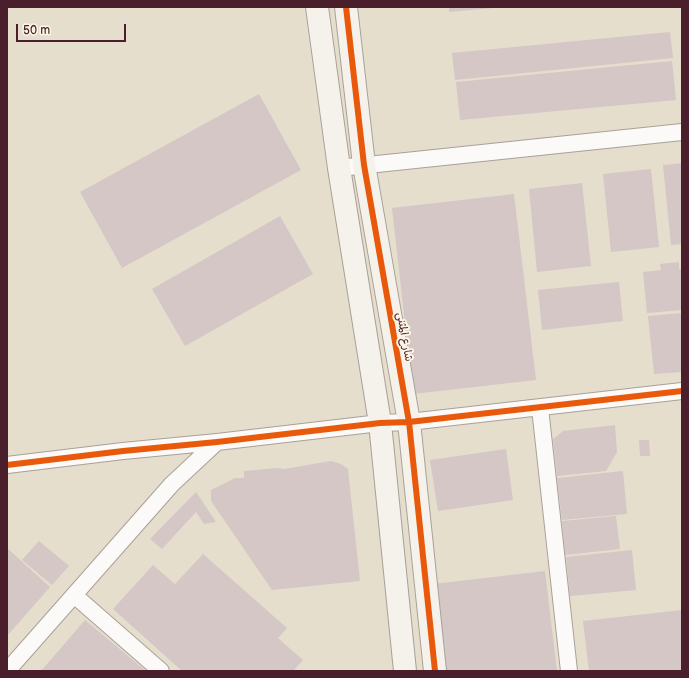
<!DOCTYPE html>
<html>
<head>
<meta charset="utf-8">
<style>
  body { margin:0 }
  #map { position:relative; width:689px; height:678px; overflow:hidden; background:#e5decd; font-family:"Balsamiq Sans",sans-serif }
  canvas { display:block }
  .frame { position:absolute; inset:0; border:8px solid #4a1f2b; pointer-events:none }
  .scale { position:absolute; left:16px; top:24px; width:110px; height:18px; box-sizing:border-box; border:2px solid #4a1f2b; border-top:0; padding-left:5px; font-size:12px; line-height:14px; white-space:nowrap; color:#4a1f2b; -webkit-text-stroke:3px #fcf5e5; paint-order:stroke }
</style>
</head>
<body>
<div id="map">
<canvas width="689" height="678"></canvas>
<div class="frame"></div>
<div class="scale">50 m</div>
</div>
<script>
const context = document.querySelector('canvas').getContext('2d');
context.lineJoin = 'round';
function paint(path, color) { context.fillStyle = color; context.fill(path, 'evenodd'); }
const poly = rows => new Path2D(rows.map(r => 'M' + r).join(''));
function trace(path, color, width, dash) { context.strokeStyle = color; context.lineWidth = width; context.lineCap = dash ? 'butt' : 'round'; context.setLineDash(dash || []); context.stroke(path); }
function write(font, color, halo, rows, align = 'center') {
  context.font = font + ' "Balsamiq Sans","Playpen Sans Arabic",sans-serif'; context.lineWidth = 4; context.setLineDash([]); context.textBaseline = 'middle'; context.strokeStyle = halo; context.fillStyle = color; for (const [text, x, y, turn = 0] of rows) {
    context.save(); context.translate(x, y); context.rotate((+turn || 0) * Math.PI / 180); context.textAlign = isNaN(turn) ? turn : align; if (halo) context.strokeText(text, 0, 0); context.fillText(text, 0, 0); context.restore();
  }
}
const building = poly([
  [449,7,493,7,493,8,449,12],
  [670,32,673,58,455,80,452,53],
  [672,61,676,100,460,120,456,82],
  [259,94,301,170,122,268,80,192],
  [682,163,682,244,671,245,663,165],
  [651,169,659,247,611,252,603,174],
  [582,183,591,266,537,272,529,189],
  [514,194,536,380,413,394,392,208],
  [280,216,313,274,185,346,152,289],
  [679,262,679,269,682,269,682,310,647,313,643,272,661,270,660,264],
  [619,282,623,321,542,330,538,290],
  [682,313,682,372,654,374,648,316],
  [615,425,617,452,606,471,557,476,553,439,563,431],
  [639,440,649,440,650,456,640,456],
  [506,449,513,500,438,511,430,460],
  [331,461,341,464,348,469,360,581,272,590,211,501,211,490,235,478,244,478,244,471,276,468,284,469],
  [623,471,627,514,562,520,557,478],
  [196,492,216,522,204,524,196,512,162,549,150,539],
  [616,516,620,549,565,555,562,521],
  [39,541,69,566,52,585,22,560],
  [7,548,50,587,7,636],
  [632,550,636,590,570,596,566,557],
  [203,554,287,628,278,638,303,660,293,671,182,671,113,609,153,565,175,584],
  [545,571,557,671,444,671,433,584],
  [682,610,682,671,589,671,583,621],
  [85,620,146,671,41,671]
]);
const street = poly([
  [339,168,682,132],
  [540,408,569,671],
  [7,465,123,451,217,442,380,423,409,422,682,391],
  [74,595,161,671],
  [7,671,172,484,217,442]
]);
const secondary = poly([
  [317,7,339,168,380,423,405,671],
  [346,7,364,165,409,422,435,671]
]);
const cycleway = poly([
  [346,7,364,165,409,422,435,671],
  [7,465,123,451,217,442,380,423,409,422,682,391]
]);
const streetNames = [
  ["شارع المثنى",404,337,80]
];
paint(building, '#d4c7c6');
trace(street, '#a9a098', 18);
trace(secondary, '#a9a098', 24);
trace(street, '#fbfaf8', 16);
trace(secondary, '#f5f2ec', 22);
trace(cycleway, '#e8590c', 6);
write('11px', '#4a1f2b', '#fcf5e5', streetNames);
</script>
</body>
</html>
